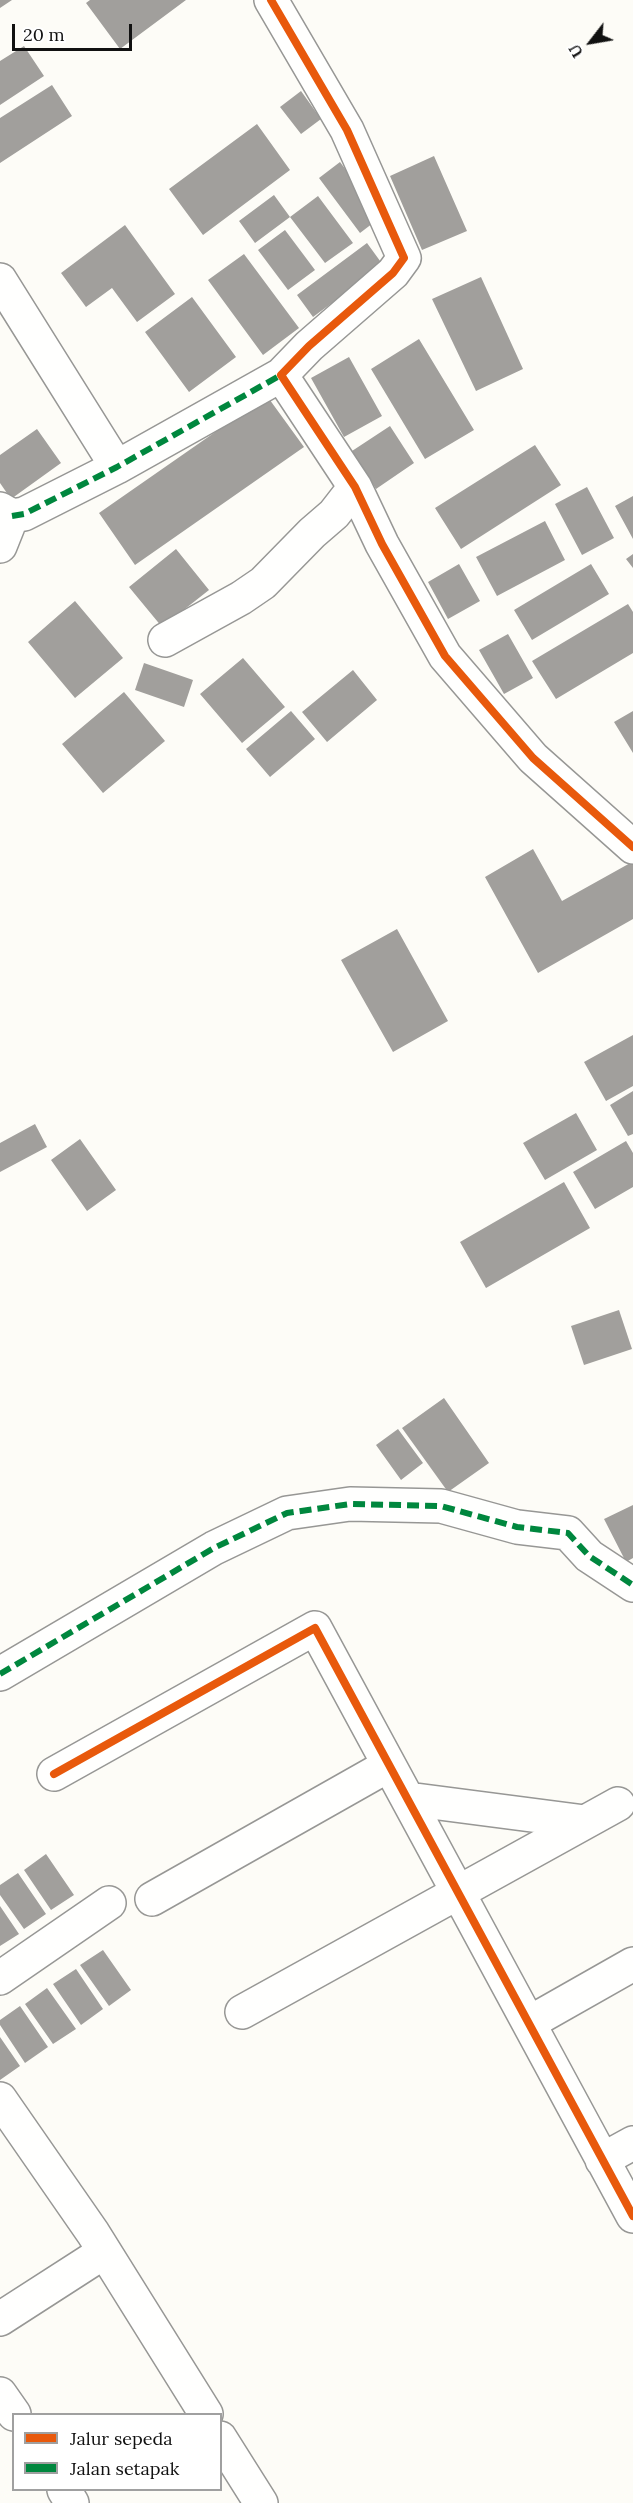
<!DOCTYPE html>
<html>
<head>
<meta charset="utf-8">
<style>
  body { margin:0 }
  #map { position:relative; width:633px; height:2503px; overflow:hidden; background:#fdfcf7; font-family:Lora,serif }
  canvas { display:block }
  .legend { position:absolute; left:12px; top:2413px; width:210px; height:78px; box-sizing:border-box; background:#fff; border:2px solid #a0a0a0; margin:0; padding:8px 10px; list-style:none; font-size:18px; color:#111 }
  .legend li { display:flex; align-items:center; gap:12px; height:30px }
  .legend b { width:30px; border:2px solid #a0a0a0 }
  .north { position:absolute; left:561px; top:12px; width:60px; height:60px; -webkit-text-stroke:4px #fff; paint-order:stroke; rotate:239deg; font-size:16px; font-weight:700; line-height:24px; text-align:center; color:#111 }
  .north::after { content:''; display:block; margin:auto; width:21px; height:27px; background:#111; clip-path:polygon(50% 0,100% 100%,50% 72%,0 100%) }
  .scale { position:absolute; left:12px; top:24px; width:120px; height:27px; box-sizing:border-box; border:3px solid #111; border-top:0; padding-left:8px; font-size:18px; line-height:21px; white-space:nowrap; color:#111; -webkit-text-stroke:4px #fff; paint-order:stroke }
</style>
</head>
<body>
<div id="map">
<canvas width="633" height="2503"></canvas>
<ul class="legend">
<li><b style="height:8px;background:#e8590c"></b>Jalur sepeda</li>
<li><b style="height:8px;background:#00873e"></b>Jalan setapak</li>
</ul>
<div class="north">U</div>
<div class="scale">20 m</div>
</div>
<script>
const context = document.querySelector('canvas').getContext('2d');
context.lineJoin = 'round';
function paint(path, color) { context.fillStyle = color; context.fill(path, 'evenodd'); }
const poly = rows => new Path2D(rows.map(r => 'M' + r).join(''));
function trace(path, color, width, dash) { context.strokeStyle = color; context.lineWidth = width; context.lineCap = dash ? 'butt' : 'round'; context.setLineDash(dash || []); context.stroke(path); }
const building = poly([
  [0,0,12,0,0,8],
  [90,0,186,0,120,49,86,3],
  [24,46,44,76,0,105,0,61],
  [52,85,72,116,0,163,0,118],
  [301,91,321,119,301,134,280,107],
  [257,124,290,170,203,235,169,189],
  [434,156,467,231,422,250,390,176],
  [340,162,381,217,360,233,319,178],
  [274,195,290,217,255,243,239,221],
  [318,196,353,243,325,263,290,217],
  [125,225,175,294,137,322,112,288,86,307,61,273],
  [285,230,315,270,288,290,258,250],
  [367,243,383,265,313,317,297,295],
  [244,254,299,328,263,355,208,280],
  [481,277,523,369,476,391,432,299],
  [192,297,236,357,189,392,145,332],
  [419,339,474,430,425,459,371,369],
  [349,357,382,416,344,437,311,378],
  [267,396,304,447,135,565,99,513],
  [390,426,414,463,376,489,352,451],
  [37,429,61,463,11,499,0,483,0,455],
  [535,445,561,485,461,549,435,508],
  [587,487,614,538,582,555,555,504],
  [633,496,633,539,615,506],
  [545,521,565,560,497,596,476,557],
  [176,549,209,590,162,627,129,587],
  [633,554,633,568,626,559],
  [459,564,480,601,448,619,428,582],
  [591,564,609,594,532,640,514,610],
  [75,601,123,658,75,698,28,642],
  [628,604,633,612,633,653,556,699,532,661],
  [508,634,533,678,504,694,479,650],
  [243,658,285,707,242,743,200,694],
  [144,663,193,680,184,707,135,690],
  [353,670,377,700,327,742,302,712],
  [124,692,165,741,103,793,62,744],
  [291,711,315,739,270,777,246,749],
  [633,711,633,753,614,722],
  [533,849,562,901,632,862,633,865,633,919,538,973,485,877],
  [397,929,448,1021,393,1052,341,960],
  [633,1035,633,1086,606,1101,584,1062],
  [633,1091,633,1134,628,1136,610,1105],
  [576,1113,597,1150,545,1180,523,1143],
  [35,1124,47,1147,0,1172,0,1143],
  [80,1139,116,1190,87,1211,51,1160],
  [626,1141,633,1153,633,1187,595,1209,573,1172],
  [564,1182,590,1228,486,1288,460,1242],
  [619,1310,632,1349,584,1365,571,1326],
  [444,1398,489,1463,448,1492,402,1428],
  [398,1429,423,1463,401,1480,376,1445],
  [633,1505,633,1558,626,1562,604,1519],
  [46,1854,74,1895,51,1910,24,1870],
  [18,1873,46,1914,24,1929,0,1895,0,1885],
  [0,1906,19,1934,0,1946],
  [103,1950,131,1990,109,2006,80,1965],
  [76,1969,103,2009,81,2025,53,1984],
  [47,1988,76,2029,53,2044,25,2004],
  [20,2006,48,2047,25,2063,0,2025,0,2020],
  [0,2037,20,2066,0,2080]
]);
const minor = poly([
  [271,0,347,130,404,258,393,273,309,346,281,375,355,487,382,544,445,656,533,758,633,847],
  [0,280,117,467],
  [0,509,12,516,24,514,117,467,281,375],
  [0,546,12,516],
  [165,640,241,598,263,583,312,533,334,514,355,487],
  [0,1674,214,1548,287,1513,350,1504,441,1506,517,1527,568,1533,589,1556,633,1585],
  [54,1774,315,1628,633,2216],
  [408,1799,585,1822],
  [152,1899,389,1765],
  [0,1978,109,1903],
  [242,2012,618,1804],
  [529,2023,633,1964],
  [0,2099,93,2233,206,2414],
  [602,2160,633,2143],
  [0,2319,104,2252],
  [0,2394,14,2414],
  [220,2438,261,2503],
  [64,2490,72,2503]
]);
const quiet = poly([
  [12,516,24,514,117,467,281,375],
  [0,1674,214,1548,287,1513,350,1504,441,1506,517,1527,568,1533,589,1556,633,1585]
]);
const cycleway = poly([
  [271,0,347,130,404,258,393,273,309,346,281,375,355,487,382,544,445,656,533,758,633,847],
  [54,1774,315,1628,633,2216]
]);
paint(building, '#a19f9c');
trace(minor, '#979795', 36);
trace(minor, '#fffffe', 33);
trace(quiet, '#00873e', 6, [12, 6]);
trace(cycleway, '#e8590c', 8);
</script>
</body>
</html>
